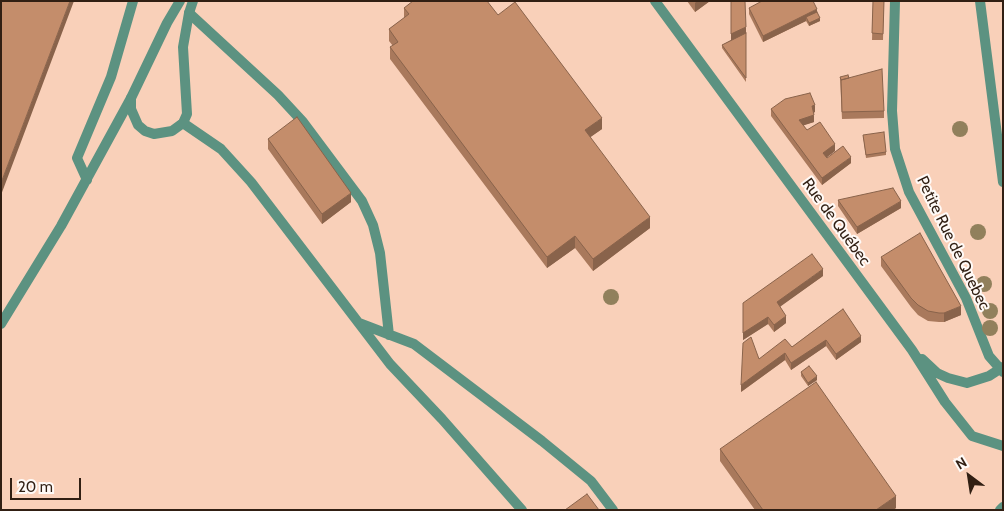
<!DOCTYPE html>
<html>
<head>
<meta charset="utf-8">
<style>
  body { margin:0 }
  #map { position:relative; width:1004px; height:511px; overflow:hidden; background:#f9d0b9; font-family:Cabin,sans-serif }
  canvas { display:block }
  .frame { position:absolute; inset:0; border:2px solid #311f13; pointer-events:none }
  .north { position:absolute; left:944px; top:451px; width:50px; height:50px; -webkit-text-stroke:4px #fffaf7; paint-order:stroke; rotate:329deg; font-size:14px; font-weight:700; line-height:20px; text-align:center; color:#311f13 }
  .north::after { content:''; display:block; margin:auto; width:18px; height:22px; background:#311f13; clip-path:polygon(50% 0,100% 100%,50% 72%,0 100%) }
  .scale { position:absolute; left:10px; top:478px; width:71px; height:22px; box-sizing:border-box; border:2px solid #311f13; border-top:0; padding-left:6px; font-size:15px; line-height:18px; white-space:nowrap; color:#311f13; -webkit-text-stroke:4px #fffaf7; paint-order:stroke }
</style>
</head>
<body>
<div id="map">
<canvas width="1004" height="511"></canvas>
<div class="frame"></div>
<div class="north">N</div>
<div class="scale">20 m</div>
</div>
<script>
const context = document.querySelector('canvas').getContext('2d');
context.lineJoin = 'round';
const poly = rows => new Path2D(rows.map(r => 'M' + r).join(''));
function trace(path, color, width, dash) { context.strokeStyle = color; context.lineWidth = width; context.lineCap = dash ? 'butt' : 'round'; context.setLineDash(dash || []); context.stroke(path); }
function paint(path, color) { context.fillStyle = color; context.fill(path, 'evenodd'); }
function write(font, color, halo, rows, align = 'center') {
  context.font = font + ' Cabin,sans-serif'; context.lineWidth = 4; context.setLineDash([]); context.textBaseline = 'middle'; context.strokeStyle = halo; context.fillStyle = color; for (const [text, x, y, turn = 0] of rows) {
    context.save(); context.translate(x, y); context.rotate((+turn || 0) * Math.PI / 180); context.textAlign = isNaN(turn) ? turn : align; if (halo) context.strokeText(text, 0, 0); context.fillText(text, 0, 0); context.restore();
  }
}
const service = poly([
  [189,13,278,95,303,122,362,201,373,225,380,253,389,335],
  [183,123,221,149,251,182,390,364,442,419,522,510],
  [87,180,77,158,111,77,133,1],
  [359,323,414,344,542,441,591,481,613,510],
  [1,324,61,226,131,98]
]);
const minor = poly([
  [895,1,892,111,895,149,909,192,966,298,989,356,1003,372],
  [1000,510,1003,507]
]);
const tertiary = poly([
  [180,1,167,23,131,98,131,109,138,125,145,131,154,134,172,131,183,123,187,114,183,47,189,13,193,1],
  [655,1,912,350,945,402,972,436,1003,446],
  [980,1,1003,182],
  [922,359,937,373,948,378,967,383,989,376,1003,367]
]);
const trees = [
  [960,129],
  [978,232],
  [984,284],
  [611,297],
  [990,311],
  [990,328]
];
const wall = poly([
  [687,1,710,1,695,12],
  [731,1,745,1,746,82,722,48,722,45,731,40],
  [873,1,884,1,883,40,872,40],
  [404,8,498,15,602,129,590,137,650,228,593,271,575,248,547,268,390,59,390,47,393,46,389,41,389,29,404,18],
  [749,8,817,12,820,21,809,26,806,21,763,42,749,14],
  [840,77,849,78,884,111,884,118,842,119],
  [771,109,815,112,813,113,814,122,803,125,807,130,835,151,826,158,827,158,851,163,822,185,771,116],
  [863,135,886,152,886,155,866,158],
  [268,139,351,202,322,224,268,149],
  [838,200,901,208,857,234,838,206],
  [881,257,961,315,944,322,939,322,928,321,918,315,911,307,881,266],
  [823,276,780,306,786,323,774,332,768,324,743,340,743,303],
  [843,309,861,342,836,360,826,346,791,370,785,360,741,392,759,359,792,347],
  [801,372,817,380,808,386,801,376],
  [720,449,896,508,893,510,755,510,720,461]
]);
const shadedWall = poly([
  [70,1,74,1,1,195,1,183],
  [697,1,710,1,695,12,695,3],
  [817,9,817,16,806,17,806,21,763,42,763,36],
  [820,18,820,21,809,26,809,23],
  [746,27,746,36,731,44,731,34],
  [815,105,815,112,812,113,812,106],
  [814,115,814,122,799,127,799,120],
  [602,118,602,129,585,141,585,130],
  [835,144,835,151,823,160,823,153],
  [851,157,851,163,822,185,822,178],
  [351,193,351,202,322,224,322,214],
  [901,201,901,208,857,234,857,227],
  [650,217,650,228,593,271,593,259],
  [575,236,575,248,547,268,547,257],
  [823,269,823,276,777,309,777,302],
  [961,306,961,315,944,322,944,313],
  [786,316,786,323,774,332,774,325],
  [768,317,768,324,743,340,743,333],
  [861,336,861,342,836,360,836,354],
  [826,340,826,346,791,370,791,363],
  [785,353,785,360,741,392,741,385],
  [817,376,817,380,808,386,808,383],
  [896,496,896,508,893,510,876,510]
]);
const building = poly([
  [1,1,70,1,1,183,1,1],
  [413,1,487,1,498,15,515,2,602,118,585,130,650,217,593,259,575,236,547,257,390,47,398,42,389,29,409,14,404,8,413,1],
  [731,1,745,1,746,27,731,34,731,1],
  [762,1,813,1,817,9,763,36,749,8,762,1],
  [873,1,884,1,883,34,872,33,873,1],
  [817,12,820,18,809,23,806,17,817,12],
  [746,33,746,78,722,45,746,33],
  [882,69,884,111,842,112,841,80,882,69],
  [848,75,849,78,841,80,840,77,848,75],
  [810,93,815,105,812,106,814,115,799,120,807,130,820,122,835,144,823,153,827,158,843,146,851,157,822,178,771,109,785,99,810,93],
  [297,117,351,193,322,214,268,139,297,117],
  [884,132,886,152,866,155,863,135,884,132],
  [893,188,901,201,857,227,838,200,893,188],
  [920,233,961,306,944,313,939,313,928,311,918,305,911,298,881,257,920,233],
  [812,254,823,269,777,302,786,316,774,325,768,317,743,333,743,303,812,254],
  [843,309,861,336,836,354,826,340,791,363,785,353,741,385,743,343,751,337,759,359,785,339,792,347,843,309],
  [809,366,817,376,808,383,801,372,809,366],
  [816,382,896,496,876,510,763,510,720,449,816,382],
  [587,494,599,510,565,510,587,494]
]);
const streetNames = [
  ["Rue de Québec",836,222,54],
  ["Petite Rue de Quebec",953,243,64]
];
trace(service, '#5c9281', 10);
trace(minor, '#5c9281', 10);
trace(tertiary, '#5c9281', 10);
context.fillStyle = '#91805c';
for (const [x, y] of trees) { context.beginPath(); context.arc(x, y, 8, 0, 2 * Math.PI); context.fill(); }
paint(wall, '#a9795c');
paint(shadedWall, '#89634b');
paint(building, '#c48d6b');
trace(building, '#89634b', 1);
write('16px', '#311f13', '#fffaf7', streetNames);
</script>
</body>
</html>
